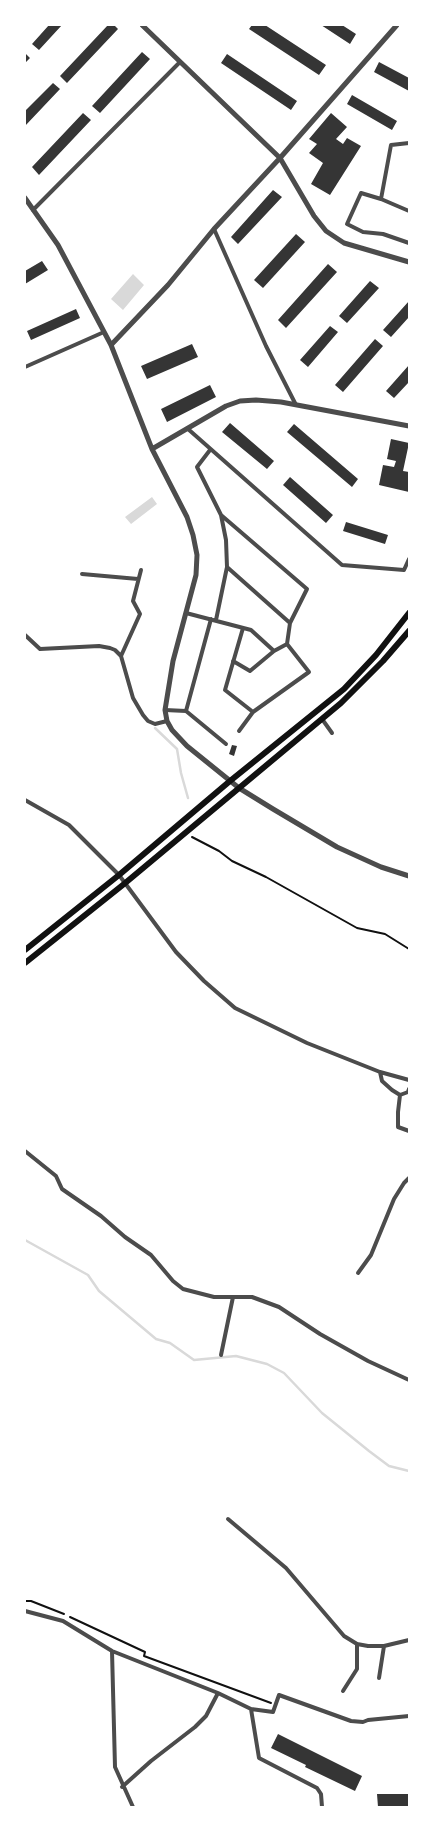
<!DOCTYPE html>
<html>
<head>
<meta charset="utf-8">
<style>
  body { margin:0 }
  #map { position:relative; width:434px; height:1832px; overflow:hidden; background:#fff; font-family:"Space Grotesk",sans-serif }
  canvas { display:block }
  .frame { position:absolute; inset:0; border:26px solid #fff; pointer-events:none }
</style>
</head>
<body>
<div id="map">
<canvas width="434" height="1832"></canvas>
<div class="frame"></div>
</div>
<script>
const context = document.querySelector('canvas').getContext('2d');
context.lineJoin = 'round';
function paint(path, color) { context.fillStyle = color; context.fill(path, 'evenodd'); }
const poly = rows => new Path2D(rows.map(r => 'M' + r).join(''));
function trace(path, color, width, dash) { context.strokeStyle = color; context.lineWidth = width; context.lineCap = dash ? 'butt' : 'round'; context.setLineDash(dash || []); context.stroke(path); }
const water = poly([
  [133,274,144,285,123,310,111,299],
  [152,497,157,504,131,524,125,517]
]);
const stream = poly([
  [155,728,177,749,181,773,188,798],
  [25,1240,88,1275,99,1291,156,1339,170,1343,194,1360,236,1356,267,1364,284,1373,322,1413,369,1451,389,1466,409,1471]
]);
const building = poly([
  [49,25,62,25,39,50,32,44],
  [108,25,114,25,118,29,67,83,60,76],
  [252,25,265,25,326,65,319,75,249,29],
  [321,25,342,25,356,34,350,44],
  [142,52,150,59,100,113,92,106],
  [25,53,30,58,25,63],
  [227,54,297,101,291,110,221,63],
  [379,62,409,78,409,91,374,72],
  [53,83,60,89,25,126,25,111],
  [352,95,397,121,392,130,347,104],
  [83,113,91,120,39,175,32,167],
  [331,113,347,127,336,139,343,144,347,138,361,146,330,195,311,184,323,163,309,153,317,144,309,139],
  [273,190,282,197,238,244,231,237],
  [296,234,305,242,263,288,254,280],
  [42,261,48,270,25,284,25,271],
  [328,264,337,272,286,328,278,320],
  [370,281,379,288,347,323,339,316],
  [409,301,409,317,391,337,383,330],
  [76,309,80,318,31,340,27,331],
  [330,326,338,332,308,367,300,360],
  [375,339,383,346,343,392,335,385],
  [192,344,198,357,147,379,141,366],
  [409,365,409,382,394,398,386,391],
  [210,385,216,397,167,422,161,409],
  [230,423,274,461,267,469,222,432],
  [294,424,358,479,352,487,287,432],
  [391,439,409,443,403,471,409,472,409,492,379,485,383,465,394,467,396,461,387,459],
  [290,477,333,515,326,523,283,485],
  [346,522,388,535,385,544,343,531],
  [232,745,237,746,234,756,229,754],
  [278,1734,362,1776,355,1791,305,1767,306,1765,271,1748],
  [377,1794,409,1794,409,1807,378,1807]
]);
const path = poly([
  [192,837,219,851,232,861,266,877,357,928,385,934,409,949],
  [25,1601,31,1601,64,1614],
  [70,1617,145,1652,144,1656,271,1703]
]);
const minor = poly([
  [381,199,391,145,409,143],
  [33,210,180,62],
  [409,211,381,199,361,193,347,224,363,232,383,234,409,243],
  [214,229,266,346,296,405],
  [25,367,104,332],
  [188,429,342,565,404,570,409,559],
  [210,450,197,467,221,515,226,540,227,567,216,620],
  [221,515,307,589,290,623,287,644,274,651,250,671,233,661],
  [227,567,290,623],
  [82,574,138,579],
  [186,613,251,630,274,651],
  [211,619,186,711,226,744],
  [243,628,225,690,253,712],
  [25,635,40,649,99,646,110,648,115,650,121,656,133,698,143,715,148,721,155,724,167,721],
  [121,656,140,614,133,601,141,570],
  [165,710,186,711],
  [322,719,332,733],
  [239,731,253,712,309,672,287,644],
  [25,800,69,825,119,875,176,952,204,981,235,1008,307,1043,380,1072,409,1080],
  [380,1072,382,1081,392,1090,400,1095],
  [409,1089,408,1092,400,1095,398,1112,398,1127,409,1131],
  [25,1151,56,1176,62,1189,101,1216,125,1237,151,1255,173,1281,183,1289,214,1297,252,1297,279,1307,320,1334,368,1361,409,1380],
  [358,1273,371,1255,394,1199,404,1183,409,1178],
  [221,1355,233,1297],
  [228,1519,286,1568,344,1636,357,1644,368,1646,384,1646,409,1640],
  [25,1611,63,1621,112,1651,218,1693,251,1709,259,1758,317,1788,321,1794,322,1807],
  [112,1651,115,1767,133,1807],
  [379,1678,384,1646],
  [343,1691,357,1669,357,1644],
  [251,1709,273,1712,279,1695,351,1721,363,1722,368,1720,409,1716],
  [122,1787,151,1761,195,1727,206,1716,218,1693]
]);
const tertiary = poly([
  [142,25,280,158,314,216,326,231,344,243,409,262],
  [25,198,58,245,111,345,152,449,187,517,193,535,197,555,196,575,173,661,165,710,167,721,172,730,187,746,239,788,273,809,337,847,381,867,409,876],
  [111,345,168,285,214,229,280,158,397,25],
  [152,449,226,406,240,401,256,400,281,402,409,426]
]);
const primary = poly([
  [25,950,119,875,230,781,344,689,376,655,409,613],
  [25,963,124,884,341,703,383,661,409,631]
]);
paint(water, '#d9d9d9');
trace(stream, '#d9d9d9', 2.5);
paint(building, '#353535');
trace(path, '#111', 2);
trace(minor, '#4c4c4c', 4);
trace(tertiary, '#4c4c4c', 5);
trace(primary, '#111', 6);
</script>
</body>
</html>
